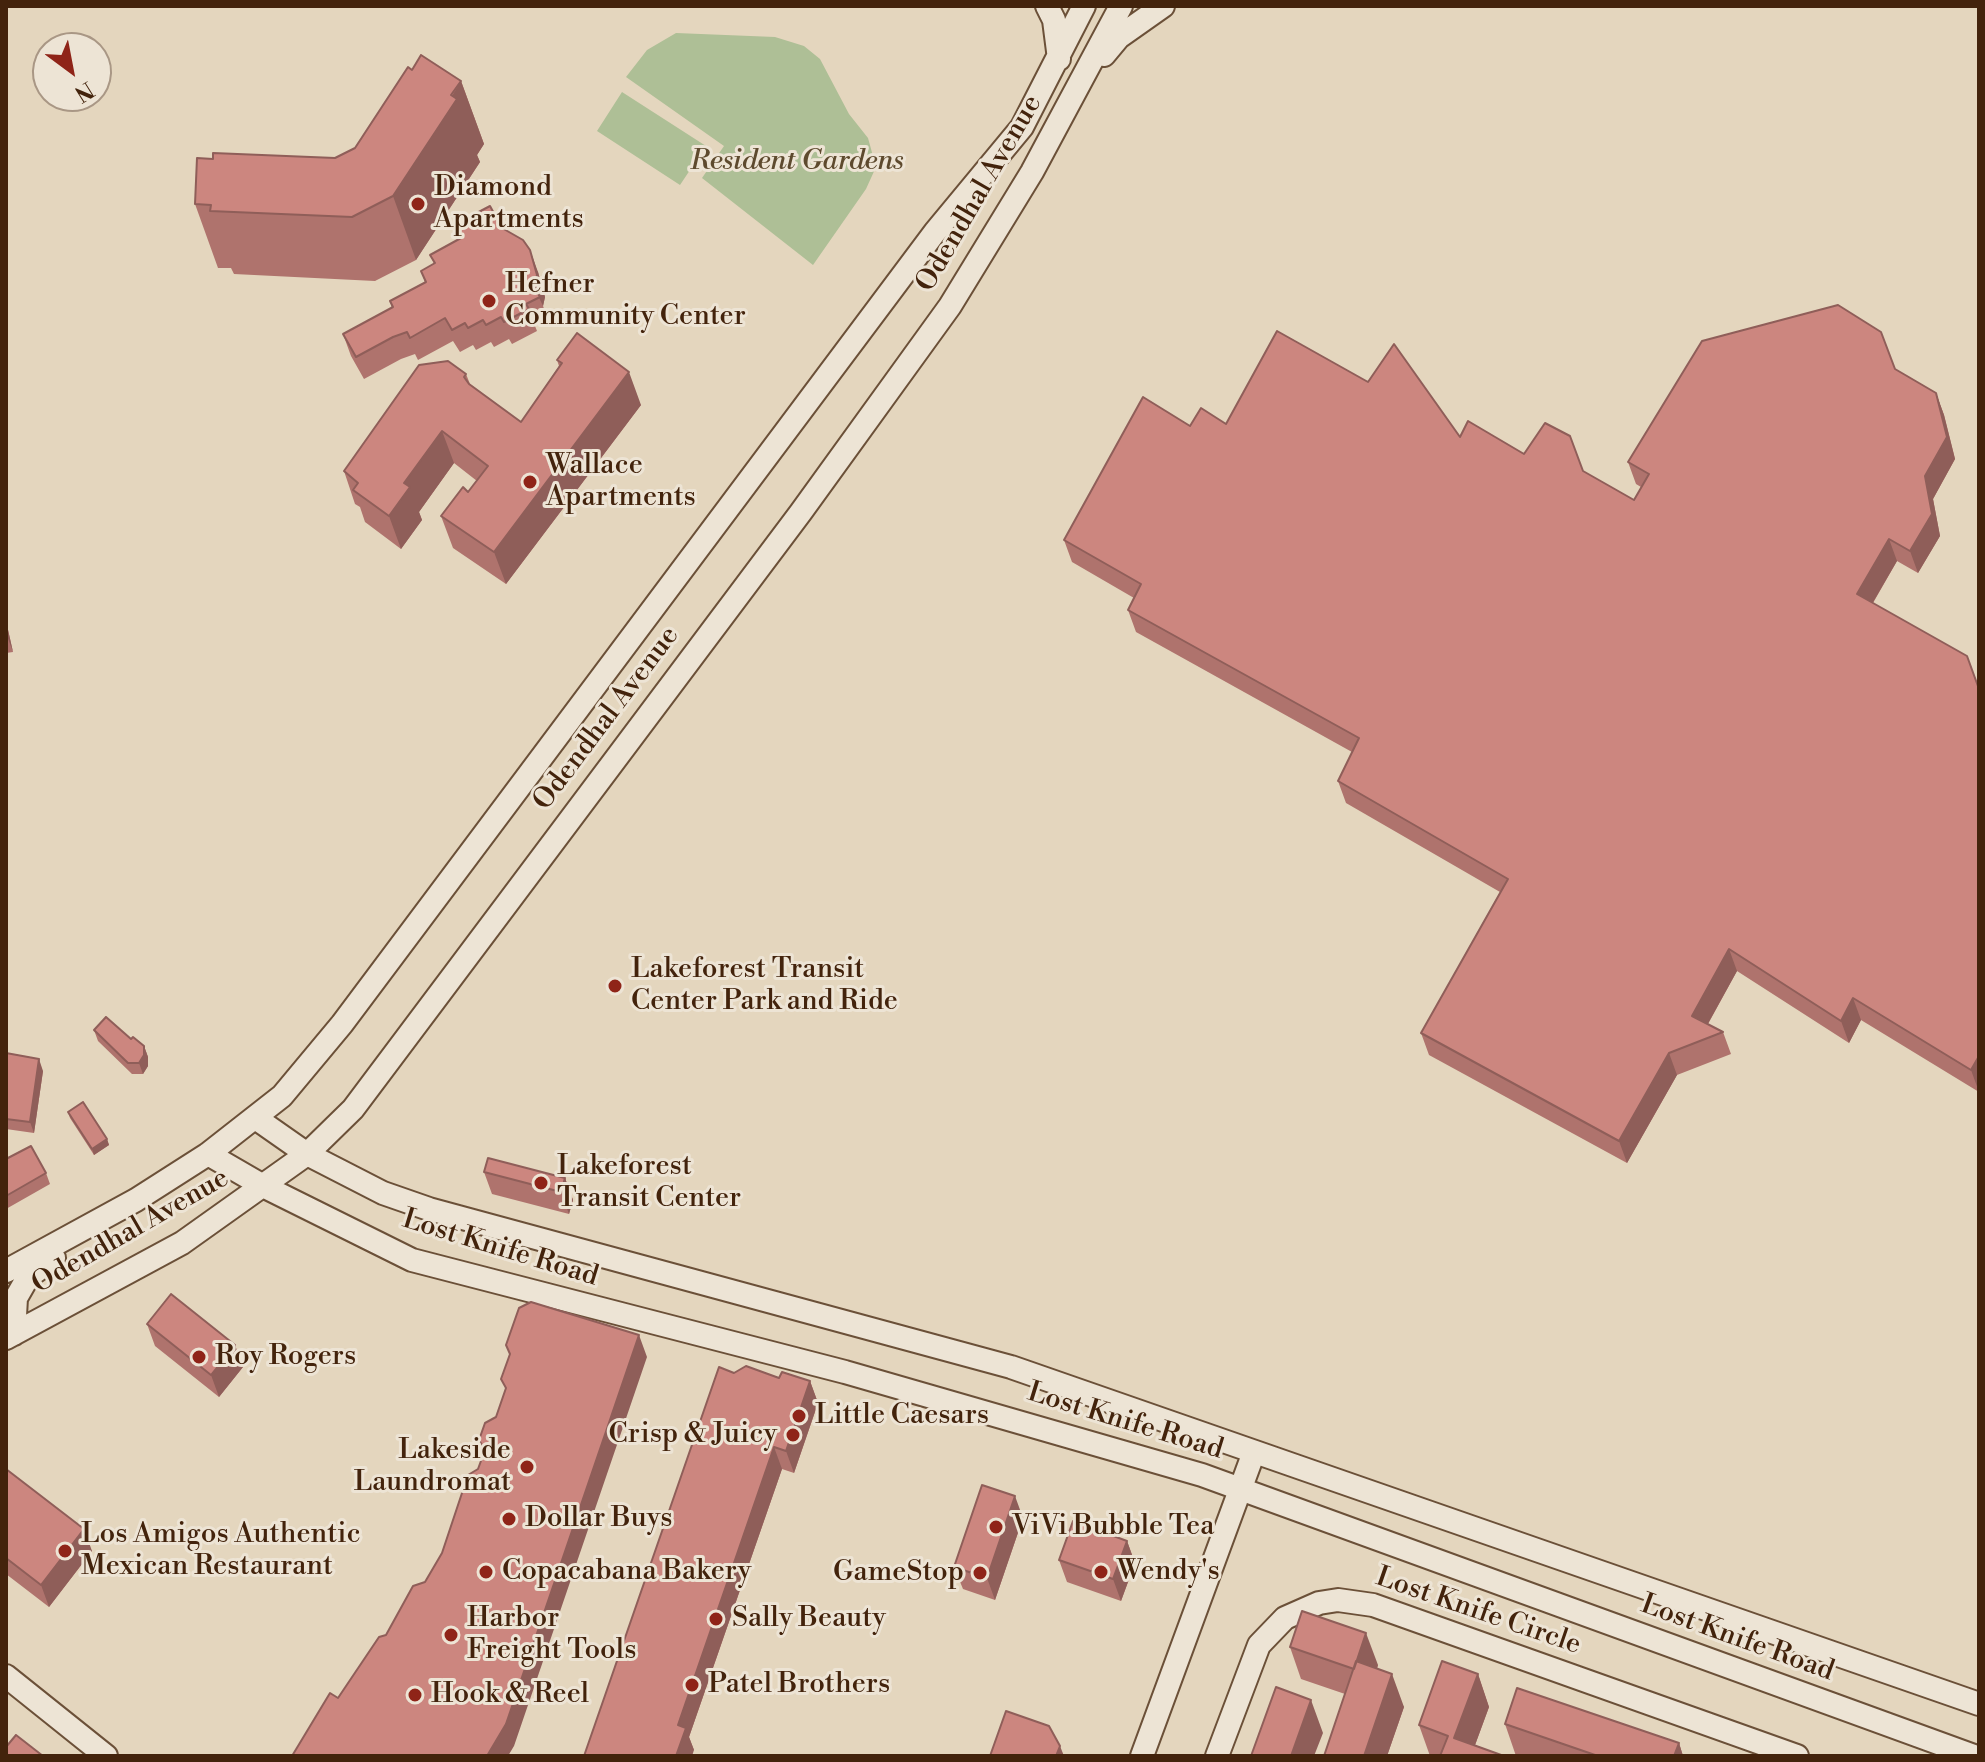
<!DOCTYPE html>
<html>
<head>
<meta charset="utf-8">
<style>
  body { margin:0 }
  #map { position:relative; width:1985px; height:1762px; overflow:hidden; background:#e4d6be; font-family:"Libre Bodoni",serif }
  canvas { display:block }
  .frame { position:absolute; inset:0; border:8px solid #43230c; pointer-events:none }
  .north { position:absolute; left:32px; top:32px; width:80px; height:80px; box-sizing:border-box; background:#ede4d5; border:2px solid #a99785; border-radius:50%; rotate:148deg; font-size:22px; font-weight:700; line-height:32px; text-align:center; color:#43230c }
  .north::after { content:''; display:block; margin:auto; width:28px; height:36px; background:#8f2418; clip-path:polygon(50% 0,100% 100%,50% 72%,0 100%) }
</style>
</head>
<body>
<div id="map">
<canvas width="1985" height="1762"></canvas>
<div class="frame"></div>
<div class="north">N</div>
</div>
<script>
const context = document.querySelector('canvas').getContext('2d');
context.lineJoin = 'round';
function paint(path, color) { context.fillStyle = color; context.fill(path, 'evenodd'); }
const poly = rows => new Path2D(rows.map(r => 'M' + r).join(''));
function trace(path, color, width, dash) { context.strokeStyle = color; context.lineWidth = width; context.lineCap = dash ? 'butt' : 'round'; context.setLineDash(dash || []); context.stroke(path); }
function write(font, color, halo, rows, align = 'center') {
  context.font = font + ' "Libre Bodoni",serif'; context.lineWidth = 6; context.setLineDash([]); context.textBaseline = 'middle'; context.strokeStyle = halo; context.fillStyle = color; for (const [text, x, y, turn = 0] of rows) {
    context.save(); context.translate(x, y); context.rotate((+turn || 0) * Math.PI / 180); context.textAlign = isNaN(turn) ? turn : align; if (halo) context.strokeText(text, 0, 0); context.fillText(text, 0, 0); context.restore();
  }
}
const green = poly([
  [676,33,775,37,804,46,820,59,849,114,868,138,876,167,866,189,813,265,702,178,724,146,626,77,647,50],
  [622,92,706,146,680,185,597,131]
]);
const minor = poly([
  [1047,6,1054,20,1059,59],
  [1104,55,1119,37,1163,6],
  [257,1119,307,1154,383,1193,429,1209,1011,1367,1979,1704],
  [208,1154,265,1187,412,1260,845,1372,1202,1475,1974,1756],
  [6,1271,136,1200,208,1154,282,1096,342,1024,935,232,1022,127,1084,6],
  [14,1334,16,1298,28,1277,54,1258],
  [6,1338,182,1243,307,1154,353,1109,801,512,950,306,1032,172,1121,6],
  [6,1676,106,1756],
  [1142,1756,1254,1452],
  [1217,1756,1259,1645,1285,1618,1319,1603,1338,1600,1373,1605,1797,1756]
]);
const wall = poly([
  [412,70,461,81,484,144,477,155,480,162,416,260,375,281,234,274,231,268,218,268,195,204,213,159,335,158,355,148],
  [454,225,502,228,538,272,545,297,543,306,548,319,535,326,537,331,512,344,509,339,494,347,491,342,476,350,473,345,460,352,453,341,418,360,415,354,401,359,364,379,351,356,343,334,392,308,390,301,425,282,421,271,434,264,430,255,459,239],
  [557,360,641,405,506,584,453,548,441,516,468,492,477,481,454,463,419,512,422,520,401,549,365,522,360,507,355,504,344,471,466,374,470,384,521,422,559,366],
  [1895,369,1936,393,1944,415,1955,459,1933,499,1940,536,1918,573,1897,561,1873,603,1979,1092,1861,1020,1849,1043,1737,971,1708,1024,1723,1032,1731,1054,1677,1075,1627,1163,1429,1055,1421,1033,1500,892,1346,803,1338,781,1352,752,1136,632,1128,610,1134,598,1072,562,1064,540,1190,426,1226,424,1460,437,1583,471,1634,500,1641,487,1636,484,1628,462],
  [6,621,13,652,6,653],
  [94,1030,131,1039,144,1046,148,1057,148,1066,143,1074,132,1074,98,1041],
  [6,1053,43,1071,34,1133,6,1129],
  [68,1112,107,1139,109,1145,94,1155,70,1118],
  [6,1159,46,1173,50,1184,6,1209],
  [484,1172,565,1178,573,1200,569,1214,492,1194],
  [147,1324,243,1367,219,1397,155,1346],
  [734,1373,810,1381,818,1403,794,1473,782,1469,689,1737,694,1750,584,1756],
  [6,1469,92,1551,49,1607,6,1574],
  [1023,1518,995,1600,963,1589,954,1567],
  [1127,1541,1135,1563,1121,1601,1067,1582,1059,1560],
  [1290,1647,1378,1665,1377,1669,1404,1707,1387,1756,1324,1756,1345,1694,1301,1679],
  [1478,1674,1489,1707,1475,1745,1504,1756,1430,1756,1419,1725],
  [1505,1724,1679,1743,1683,1756,1516,1756]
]);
const shadedWall = poly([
  [461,81,484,144,477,155,480,162,416,260,393,196],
  [530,250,538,272,545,297,543,306,534,287],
  [629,372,641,405,506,584,494,552],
  [1936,393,1944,415,1955,459,1933,499,1940,536,1918,573,1910,551,1925,476],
  [442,431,454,463,419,512,422,520,401,549,389,516,404,483],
  [1889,539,1897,561,1865,616,1857,594],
  [6,621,13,652,6,633],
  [1729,949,1737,971,1700,1038,1692,1016],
  [1853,998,1861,1020,1849,1043,1841,1021],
  [144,1046,148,1057,148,1066,143,1074,139,1063],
  [1669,1053,1677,1075,1627,1163,1619,1141],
  [1979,1056,1979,1092,1971,1070],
  [39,1059,43,1071,34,1133,30,1122],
  [107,1139,109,1145,94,1155,92,1149],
  [565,1178,573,1200,569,1214,561,1192],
  [639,1335,647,1357,514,1746,508,1756,487,1756],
  [235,1345,243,1367,219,1397,211,1375],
  [810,1381,818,1403,794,1473,786,1451],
  [774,1447,782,1469,689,1737,694,1750,692,1756,676,1756,678,1725],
  [1015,1496,1023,1518,995,1600,987,1578],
  [84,1529,92,1551,49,1607,41,1585],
  [1127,1541,1135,1563,1121,1601,1113,1579],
  [1366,1633,1378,1665,1365,1701,1354,1669],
  [1392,1674,1404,1707,1387,1756,1364,1756],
  [1478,1674,1489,1707,1471,1756,1454,1738],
  [1311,1700,1323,1733,1314,1756,1291,1756],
  [1679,1743,1683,1756,1674,1756],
  [1060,1746,1064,1756,1056,1756]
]);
const building = poly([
  [421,55,461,81,451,95,457,99,393,196,352,217,210,211,211,205,195,204,197,158,213,159,213,153,335,158,355,148,408,67,412,70,421,55],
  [490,206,502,228,523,240,530,250,537,275,534,287,540,297,526,304,529,309,504,322,501,317,486,325,483,320,468,328,465,323,452,330,445,318,410,338,407,332,393,337,356,357,343,334,393,307,390,301,426,282,421,271,435,263,430,255,461,238,454,225,490,206],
  [1838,305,1881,332,1895,369,1936,393,1947,437,1925,476,1932,514,1910,551,1889,539,1857,594,1967,656,1979,689,1979,1056,1971,1070,1853,998,1841,1021,1729,949,1692,1016,1723,1032,1669,1053,1619,1141,1421,1033,1508,879,1338,781,1359,738,1128,610,1141,584,1064,540,1143,397,1190,426,1201,408,1226,424,1277,331,1368,382,1394,344,1460,437,1468,421,1524,454,1545,423,1570,436,1583,471,1634,500,1649,474,1628,462,1702,341,1838,305],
  [577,333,629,372,494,552,441,516,463,487,468,492,488,466,442,431,404,483,410,487,389,516,353,490,358,483,344,471,419,365,448,361,466,374,464,377,469,384,521,422,562,363,557,360,577,333],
  [106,1017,131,1039,133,1037,144,1046,144,1055,139,1063,128,1063,94,1030,106,1017],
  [6,1053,39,1059,30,1122,6,1119,6,1053],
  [83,1102,107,1139,92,1149,68,1112,83,1102],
  [31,1146,46,1173,6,1196,6,1159,31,1146],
  [488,1158,565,1178,561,1192,484,1172,488,1158],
  [171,1294,235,1345,211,1375,147,1324,171,1294],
  [531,1302,639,1335,506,1724,487,1756,292,1756,330,1693,338,1698,379,1637,386,1635,413,1586,425,1582,442,1553,468,1475,478,1469,485,1450,479,1440,485,1423,496,1417,506,1388,501,1379,510,1354,506,1345,519,1308,531,1302],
  [746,1366,779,1378,782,1372,810,1381,786,1451,774,1447,678,1725,686,1728,676,1756,584,1756,719,1367,734,1373,746,1366],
  [6,1469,84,1529,41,1585,6,1558,6,1469],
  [982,1485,1015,1496,987,1578,954,1567,982,1485],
  [1073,1521,1127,1541,1113,1579,1059,1560,1073,1521],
  [1302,1611,1366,1633,1354,1669,1290,1647,1302,1611],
  [1356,1661,1392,1674,1364,1756,1324,1756,1356,1661],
  [1442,1661,1478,1674,1454,1738,1504,1756,1440,1756,1448,1736,1419,1725,1442,1661],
  [1276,1687,1311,1700,1291,1756,1251,1756,1276,1687],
  [1517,1688,1679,1743,1674,1756,1598,1756,1505,1724,1517,1688],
  [1006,1711,1049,1726,1060,1746,1056,1756,990,1756,1006,1711],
  [16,1735,43,1756,6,1756,6,1747,16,1735]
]);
const markers = [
  [418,204,8,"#8f2418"],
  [489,301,8,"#8f2418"],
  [530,482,8,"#8f2418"],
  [615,986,8,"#8f2418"],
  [541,1183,8,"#8f2418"],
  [199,1357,8,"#8f2418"],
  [799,1416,8,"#8f2418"],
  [793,1435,8,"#8f2418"],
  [527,1467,8,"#8f2418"],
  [509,1519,8,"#8f2418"],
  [996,1527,8,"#8f2418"],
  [65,1551,8,"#8f2418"],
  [486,1572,8,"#8f2418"],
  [1101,1572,8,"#8f2418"],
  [980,1573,8,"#8f2418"],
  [716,1619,8,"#8f2418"],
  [451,1635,8,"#8f2418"],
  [692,1685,8,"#8f2418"],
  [415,1695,8,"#8f2418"]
];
const parkNames = [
  ["Resident Gardens",797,162]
];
const poiNames = [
  ["Diamond",434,188],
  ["Apartments",434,220],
  ["Hefner",505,285],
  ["Community Center",505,317],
  ["Wallace",546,466],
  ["Apartments",546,498],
  ["Lakeforest Transit",631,970],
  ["Center Park and Ride",631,1002],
  ["Lakeforest",557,1167],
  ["Transit Center",557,1199],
  ["Roy Rogers",215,1357],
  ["Little Caesars",815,1416],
  ["Crisp & Juicy",777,1435,"right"],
  ["Lakeside",511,1451,"right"],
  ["Laundromat",511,1483,"right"],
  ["Dollar Buys",525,1519],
  ["ViVi Bubble Tea",1012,1527],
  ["Los Amigos Authentic",81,1535],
  ["Mexican Restaurant",81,1567],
  ["Copacabana Bakery",502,1572],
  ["Wendy's",1117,1572],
  ["GameStop",964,1573,"right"],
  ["Harbor",467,1619],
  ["Freight Tools",467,1651],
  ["Sally Beauty",732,1619],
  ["Patel Brothers",708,1685],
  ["Hook & Reel",431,1695]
];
const streetNames = [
  ["Odendhal Avenue",980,194,-60],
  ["Odendhal Avenue",607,719,-53],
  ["Odendhal Avenue",131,1232,-30],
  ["Lost Knife Road",500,1249,17],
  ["Lost Knife Road",1125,1422,17],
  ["Lost Knife Circle",1478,1612,19],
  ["Lost Knife Road",1737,1639,20]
];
paint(green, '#aebf96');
trace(minor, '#6b5038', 26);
trace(minor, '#ede4d5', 22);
paint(wall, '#af736d');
paint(shadedWall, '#8f5e59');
paint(building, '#cc867f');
trace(building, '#8f5e59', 2);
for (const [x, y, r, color] of markers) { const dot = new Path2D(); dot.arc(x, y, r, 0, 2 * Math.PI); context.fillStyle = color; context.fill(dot); trace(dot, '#ede4d5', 3); }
write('italic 28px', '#5e4a2e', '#ede4d5', parkNames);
write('28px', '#43230c', '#ede4d5', poiNames, 'left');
write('28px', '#43230c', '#ede4d5', streetNames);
</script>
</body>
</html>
